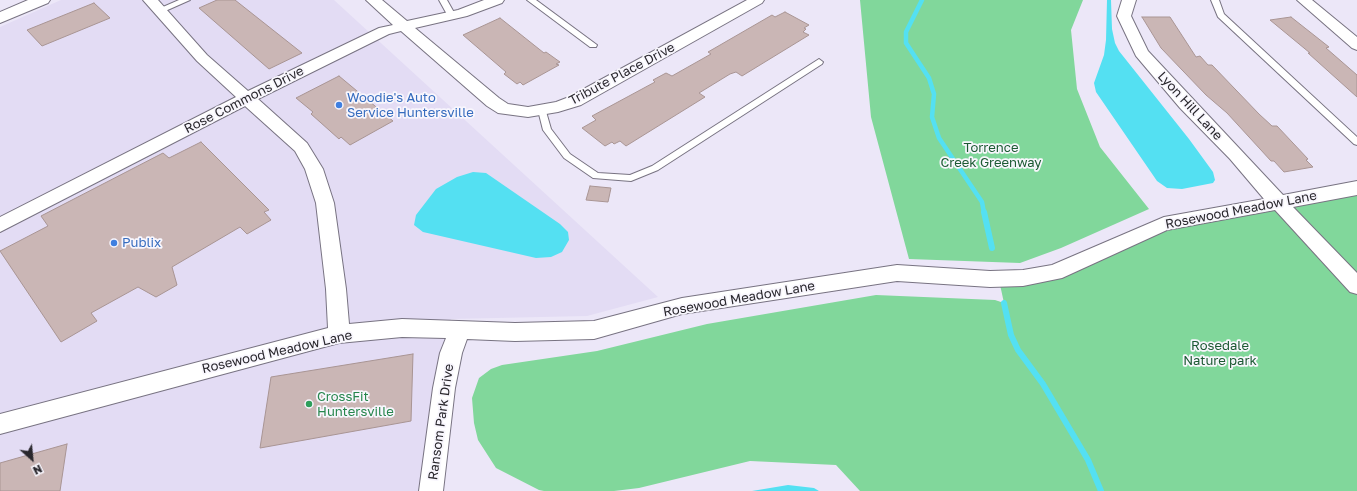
<!DOCTYPE html>
<html>
<head>
<meta charset="utf-8">
<style>
  body { margin:0 }
  #map { position:relative; width:1357px; height:491px; overflow:hidden; background:#ece7f8; font-family:"Golos Text",sans-serif }
  canvas { display:block }
  .north { position:absolute; left:12px; top:439px; width:40px; height:40px; -webkit-text-stroke:3px #f8f6fd; paint-order:stroke; rotate:153deg; font-size:11px; font-weight:700; line-height:16px; text-align:center; color:#29272d }
  .north::after { content:''; display:block; margin:auto; width:14px; height:18px; background:#29272d; clip-path:polygon(50% 0,100% 100%,50% 72%,0 100%) }
</style>
</head>
<body>
<div id="map">
<canvas width="1357" height="491"></canvas>
<div class="north">N</div>
</div>
<script>
const context = document.querySelector('canvas').getContext('2d');
context.lineJoin = 'round';
function paint(path, color) { context.fillStyle = color; context.fill(path, 'evenodd'); }
const poly = rows => new Path2D(rows.map(r => 'M' + r).join(''));
function trace(path, color, width, dash) { context.strokeStyle = color; context.lineWidth = width; context.lineCap = dash ? 'butt' : 'round'; context.setLineDash(dash || []); context.stroke(path); }
function write(font, color, halo, rows, align = 'center') {
  context.font = font + ' "Golos Text",sans-serif'; context.lineWidth = 3.5; context.setLineDash([]); context.textBaseline = 'middle'; context.strokeStyle = halo; context.fillStyle = color; for (const [text, x, y, turn = 0] of rows) {
    context.save(); context.translate(x, y); context.rotate((+turn || 0) * Math.PI / 180); context.textAlign = isNaN(turn) ? turn : align; if (halo) context.strokeText(text, 0, 0); context.fillText(text, 0, 0); context.restore();
  }
}
const built = poly([
  [61,0,334,0,658,297,587,316,451,319,425,448,422,491,0,491,0,27]
]);
const green = poly([
  [860,0,1083,0,1071,30,1077,89,1100,147,1149,209,1061,248,1020,263,909,259,871,117],
  [1357,188,1357,491,860,491,836,465,750,461,639,488,614,491,544,491,539,490,496,468,478,440,474,423,472,398,479,378,491,369,502,365,597,351,707,324,876,295,995,300,1004,303,999,280,1023,278,1164,224]
]);
const water = poly([
  [1107,0,1111,0,1112,29,1115,43,1119,51,1189,139,1213,172,1215,180,1213,183,1182,189,1167,188,1157,181,1096,92,1094,83,1104,55,1106,40],
  [473,172,486,173,560,224,568,232,569,240,562,252,551,257,536,258,423,232,414,225,416,215,436,189,457,177],
  [788,485,814,488,819,491,752,491]
]);
const streamFar1 = poly([
  [922,0,906,32,906,43,929,78,934,94,932,117,939,138,982,202,984,213]
]);
const stream = poly([
  [984,212,992,248],
  [1004,303,1011,335,1018,350,1043,384,1088,460,1101,491]
]);
const building = poly([
  [217,0,235,0,302,53,269,69,199,8,217,0],
  [94,3,110,18,42,46,27,30,94,3],
  [785,12,809,25,804,28,806,29,803,32,809,35,742,76,736,72,730,74,699,93,705,97,626,146,620,141,614,144,612,142,605,146,582,128,596,120,592,116,655,82,653,80,666,73,672,76,711,54,708,52,772,15,775,17,785,12],
  [1142,17,1170,17,1196,57,1200,56,1208,65,1212,65,1259,114,1272,126,1277,126,1308,159,1306,160,1313,167,1284,172,1274,161,1271,161,1227,113,1206,95,1161,48,1142,17],
  [1291,17,1329,47,1326,48,1357,75,1357,97,1308,53,1310,53,1270,20,1291,17],
  [500,18,544,53,546,52,560,62,556,64,559,65,523,85,520,82,517,84,504,74,506,72,463,35,500,18],
  [339,76,393,121,350,145,341,137,339,139,311,114,313,112,296,98,339,76],
  [201,142,269,210,264,212,271,220,247,234,240,227,172,267,177,285,156,297,138,287,91,313,97,321,61,342,0,251,48,226,41,216,163,153,169,158,201,142],
  [590,186,611,188,608,202,586,200,590,186],
  [413,354,411,421,260,448,271,377,413,354],
  [67,444,60,491,0,491,0,463,67,444]
]);
const lane = poly([
  [179,0,190,0,163,12,157,12,156,10,179,0],
  [439,0,447,0,456,16,455,18,449,18,439,0],
  [527,0,536,0,597,45,596,47,590,47,527,0],
  [1211,0,1219,0,1224,14,1357,137,1357,145,1354,144,1218,17,1211,0],
  [819,59,823,62,822,64,658,170,631,181,593,178,564,158,543,130,538,110,539,108,545,108,551,129,570,154,598,173,630,175,652,166,819,59]
]);
const street = poly([
  [143,0,158,0,207,55,248,91,379,28,393,25,366,0,382,0,407,21,458,10,484,0,504,0,502,3,467,16,415,28,499,98,508,104,528,107,556,102,569,97,747,0,764,0,762,3,581,105,558,112,528,117,498,113,487,106,401,31,389,34,258,99,307,143,323,169,334,203,346,289,349,324,402,319,515,323,594,321,682,298,897,265,990,271,1023,270,1052,265,1164,217,1264,199,1230,159,1180,108,1136,56,1117,16,1122,0,1136,0,1131,16,1148,51,1283,195,1357,181,1357,195,1293,207,1357,273,1357,294,1350,292,1275,210,1167,230,1062,278,1023,286,990,287,897,281,682,314,594,339,515,341,467,339,462,353,455,388,443,491,419,491,433,388,440,353,446,338,402,337,339,343,0,434,0,414,328,328,326,289,316,203,305,169,295,151,245,106,0,232,0,217,236,97,197,61,143,0],
  [1297,0,1312,0,1357,37,1357,50,1352,48,1297,0]
]);
const secondary = poly([
  [28,0,50,0,48,3,0,23,0,12,28,0]
]);
const markers = [
  [339,105,4,"#3f7fe0"],
  [114,243,4,"#3f7fe0"],
  [309,404,4,"#2e9e5b"]
];
const streetNames = [
  ["Tribute Place Drive",622,74,-28],
  ["Rose Commons Drive",244,100,-27],
  ["Lyon Hill Lane",1190,106,47],
  ["Rosewood Meadow Lane",1241,210,-11],
  ["Rosewood Meadow Lane",739,299,-10],
  ["Rosewood Meadow Lane",277,352,-13],
  ["Ransom Park Drive",441,422,-82]
];
const shopNames = [
  ["Woodie's Auto",347,98],
  ["Service Huntersville",347,113],
  ["Publix",122,243]
];
const parkNames = [
  ["Torrence",991,148],
  ["Creek Greenway",991,163],
  ["Rosedale",1220,346],
  ["Nature park",1220,361]
];
const leisureNames = [
  ["CrossFit",317,397],
  ["Huntersville",317,412]
];
paint(built, '#e3dcf4');
paint(green, '#81d79b');
paint(water, '#54e0f2');
trace(streamFar1, '#54e0f2', 4.5);
trace(stream, '#54e0f2', 6);
paint(building, '#cab6b5');
trace(building, '#a99594', 1);
trace(lane, '#787382', 2);
trace(street, '#787382', 2);
trace(secondary, '#787382', 2);
paint(lane, '#fff');
paint(street, '#fff');
paint(secondary, '#fff');
for (const [x, y, r, color] of markers) { const dot = new Path2D(); dot.arc(x, y, r, 0, 2 * Math.PI); context.fillStyle = color; context.fill(dot); trace(dot, '#f8f6fd', 1.5); }
write('13px', '#29272d', '#f8f6fd', streetNames);
write('13px', '#366cbe', '#f8f6fd', shopNames, 'left');
write('13px', '#1c5a33', '#f8f6fd', parkNames);
write('13px', '#27864d', '#f8f6fd', leisureNames, 'left');
</script>
</body>
</html>
